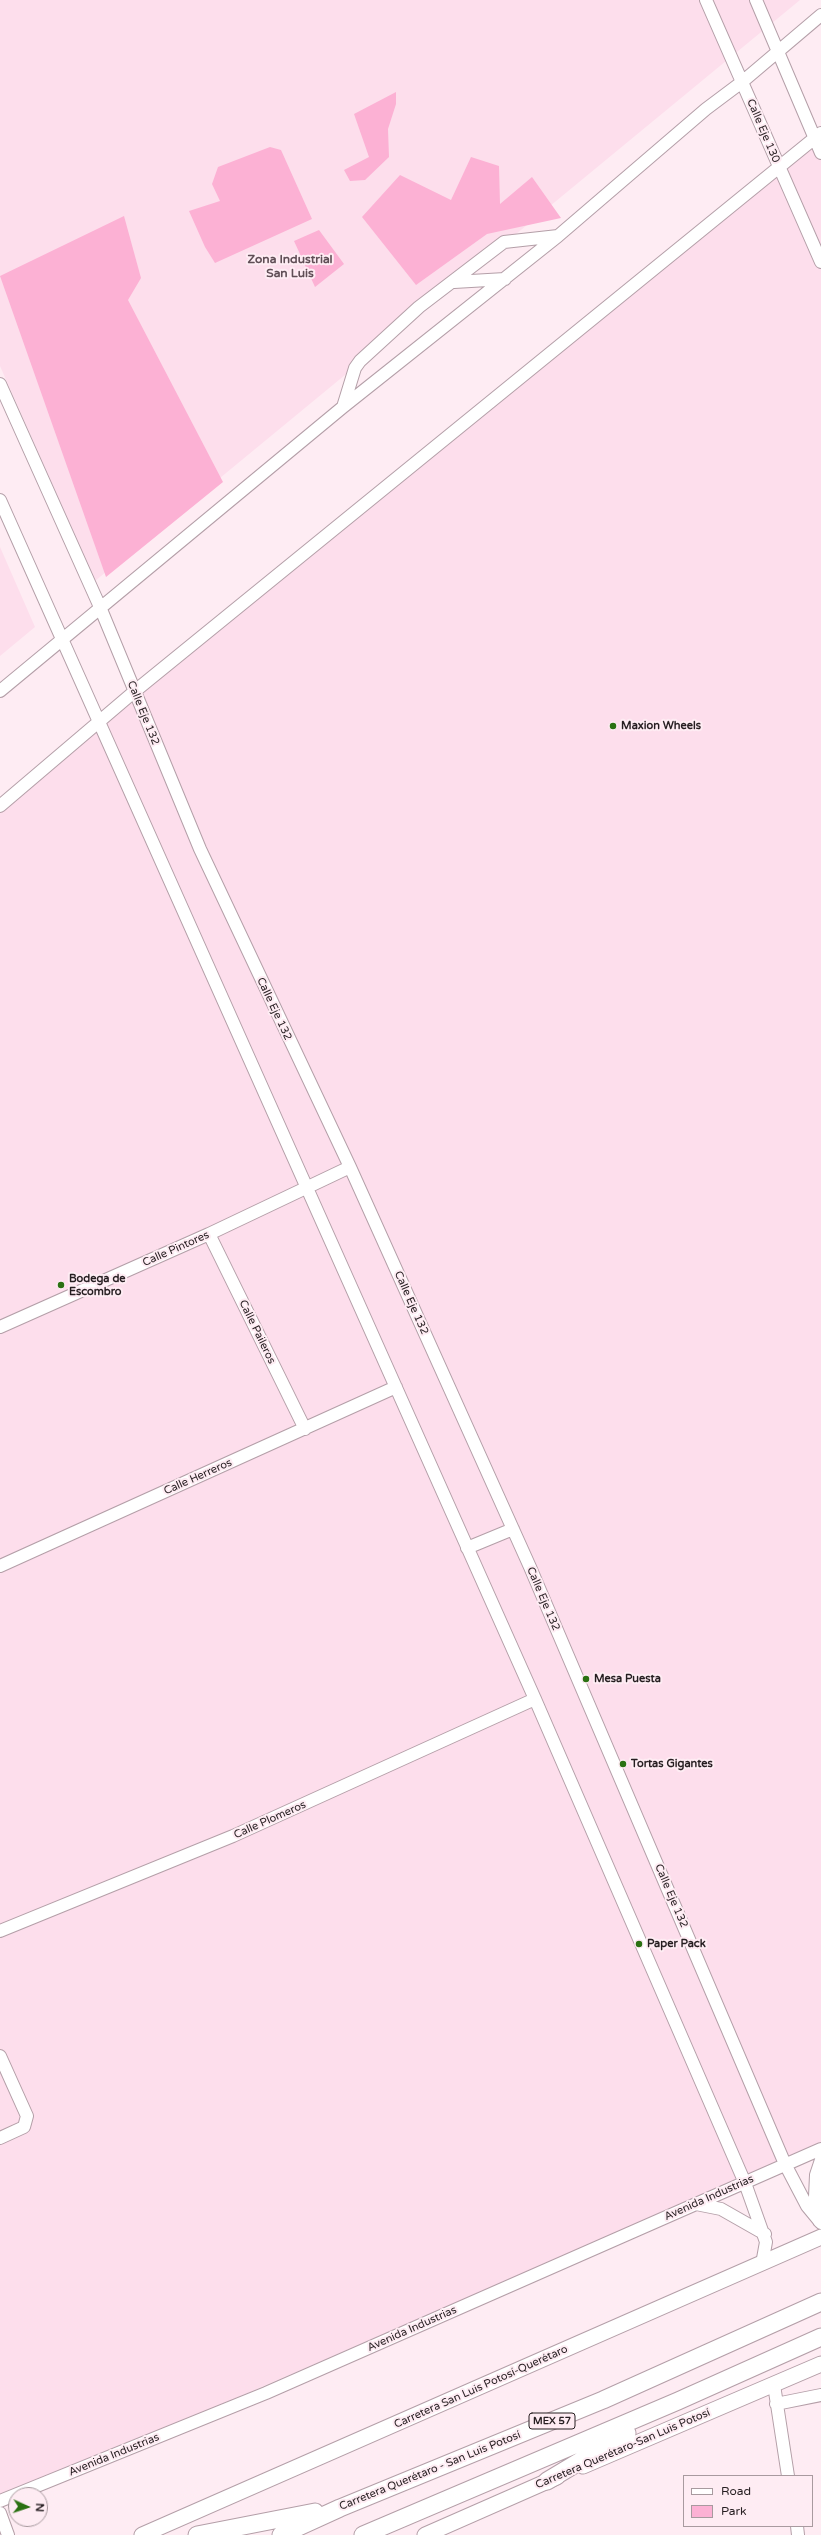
<!DOCTYPE html>
<html>
<head>
<meta charset="utf-8">
<style>
  body { margin:0 }
  #map { position:relative; width:821px; height:2535px; overflow:hidden; background:#feecf3; font-family:"Varela Round",sans-serif }
  canvas { display:block }
  .legend { position:absolute; left:683px; top:2475px; width:130px; height:52px; box-sizing:border-box; background:#feecf3; border:1px solid #a89a9f; margin:0; padding:5px 7px; list-style:none; font-size:12px; color:#261e21 }
  .legend li { display:flex; align-items:center; gap:8px; height:20px }
  .legend b { width:20px; border:1px solid #a89a9f }
  .north { position:absolute; left:8px; top:2487px; width:40px; height:40px; box-sizing:border-box; background:#feecf3; border:1px solid #a89a9f; border-radius:50%; rotate:93deg; font-size:11px; font-weight:700; line-height:16px; text-align:center; color:#261e21 }
  .north::after { content:''; display:block; margin:auto; width:14px; height:18px; background:#2a7112; clip-path:polygon(50% 0,100% 100%,50% 72%,0 100%) }
</style>
</head>
<body>
<div id="map">
<canvas width="821" height="2535"></canvas>
<ul class="legend">
<li><b style="height:5px;background:#fff"></b>Road</li>
<li><b style="height:11px;background:#fcb1d4"></b>Park</li>
</ul>
<div class="north">N</div>
</div>
<script>
const context = document.querySelector('canvas').getContext('2d');
context.lineJoin = 'round';
function paint(path, color) { context.fillStyle = color; context.fill(path, 'evenodd'); }
const poly = rows => new Path2D(rows.map(r => 'M' + r).join(''));
function trace(path, color, width, dash) { context.strokeStyle = color; context.lineWidth = width; context.lineCap = dash ? 'butt' : 'round'; context.setLineDash(dash || []); context.stroke(path); }
function write(font, color, halo, rows, align = 'center') {
  context.font = font + ' "Varela Round",sans-serif'; context.lineWidth = 4; context.setLineDash([]); context.textBaseline = 'middle'; context.strokeStyle = halo; context.fillStyle = color; for (const [text, x, y, turn = 0] of rows) {
    context.save(); context.translate(x, y); context.rotate((+turn || 0) * Math.PI / 180); context.textAlign = isNaN(turn) ? turn : align; if (halo) context.strokeText(text, 0, 0); context.fillText(text, 0, 0); context.restore();
  }
}
const built = poly([
  [0,0,800,0,95,581,0,366],
  [821,127,821,2145,0,2500,0,808],
  [0,547,35,627,0,656]
]);
const green = poly([
  [396,92,396,104,388,129,389,157,365,180,350,181,344,170,369,157,354,114],
  [270,147,281,150,312,219,215,263,205,247,189,211,220,201,212,184,218,167],
  [471,157,499,166,500,204,532,177,561,218,487,234,416,285,362,217,400,175,451,200],
  [124,216,141,278,128,300,223,482,106,577,0,276],
  [319,230,344,264,315,287,294,241]
]);
const minor = poly([
  [706,0,821,262],
  [756,0,821,153],
  [454,282,505,279],
  [0,384,100,607,200,849,350,1167,530,1567,785,2164,807,2206,821,2223],
  [343,407,355,368,360,361,419,307,504,242,558,236],
  [0,500,535,1699,745,2183,766,2242,762,2264],
  [0,691,343,407,558,236,706,109,742,82,821,15],
  [0,806,135,691,821,133],
  [209,1234,305,1429],
  [0,1327,209,1234,350,1167],
  [467,1548,513,1529],
  [0,1566,396,1387],
  [0,1931,233,1836,535,1699],
  [0,2056,27,2116,24,2127,0,2138],
  [696,2204,721,2209,765,2234],
  [819,2221,815,2197,816,2175,821,2160],
  [774,2385,788,2476],
  [776,2404,821,2395],
  [0,2501,266,2393,821,2149],
  [0,2513,8,2535],
  [797,2526,798,2535]
]);
const major = poly([
  [583,2466,821,2364],
  [142,2535,821,2237],
  [425,2535,557,2477]
]);
const highway = poly([
  [547,2481,627,2433],
  [197,2535,315,2512],
  [281,2535,340,2508,603,2400,821,2302],
  [363,2535,678,2401,821,2337]
]);
const markers = [
  [613,726,4,"#2a7112"],
  [61,1285,4,"#2a7112"],
  [586,1679,4,"#2a7112"],
  [623,1764,4,"#2a7112"],
  [639,1944,4,"#2a7112"]
];
const shields = [
  [552,2421,46]
];
const shieldNames = [
  ["MEX 57",552,2421]
];
const streetNames = [
  ["Calle Eje 130",763,131,67],
  ["Calle Eje 132",143,713,68],
  ["Calle Eje 132",274,1009,65],
  ["Calle Pintores",176,1249,-24],
  ["Calle Eje 132",411,1303,66],
  ["Calle Paileros",257,1332,64],
  ["Calle Herreros",198,1477,-24],
  ["Calle Eje 132",543,1599,67],
  ["Calle Plomeros",270,1820,-24],
  ["Calle Eje 132",671,1896,67],
  ["Avenida Industrias",709,2198,-24],
  ["Avenida Industrias",412,2329,-24],
  ["Carretera San Luis Potosí-Querétaro",481,2387,-24],
  ["Carretera Querétaro-San Luis Potosí",623,2449,-23],
  ["Avenida Industrias",114,2455,-22],
  ["Carretera Querétaro - San Luis Potosí",430,2471,-22]
];
const poiNames = [
  ["Maxion Wheels",621,726],
  ["Bodega de",69,1279],
  ["Escombro",69,1292],
  ["Mesa Puesta",594,1679],
  ["Tortas Gigantes",631,1764],
  ["Paper Pack",647,1944]
];
const neighbourhoodNames = [
  ["Zona Industrial",290,260],
  ["San Luis",290,274]
];
paint(built, '#fddeec');
paint(green, '#fcb1d4');
trace(minor, '#b49fa8', 14);
trace(major, '#b49fa8', 17);
trace(highway, '#b49fa8', 19);
trace(minor, '#fff', 12);
trace(major, '#fff', 15);
trace(highway, '#fff', 17);
for (const [x, y, r, color] of markers) { const dot = new Path2D(); dot.arc(x, y, r, 0, 2 * Math.PI); context.fillStyle = color; context.fill(dot); trace(dot, '#feecf3', 1.5); }
for (const [x, y, w] of shields) { const box = new Path2D(); box.roundRect(x - w / 2, y - 8, w, 16, 3); context.fillStyle = '#feecf3'; context.fill(box); trace(box, '#261e21', 1); }
write('bold 10px', '#261e21', null, shieldNames);
write('11px', '#261e21', '#feecf3', streetNames);
write('bold 11px', '#261e21', '#feecf3', poiNames, 'left');
write('bold 12px', '#604e56', '#feecf3', neighbourhoodNames);
</script>
</body>
</html>
